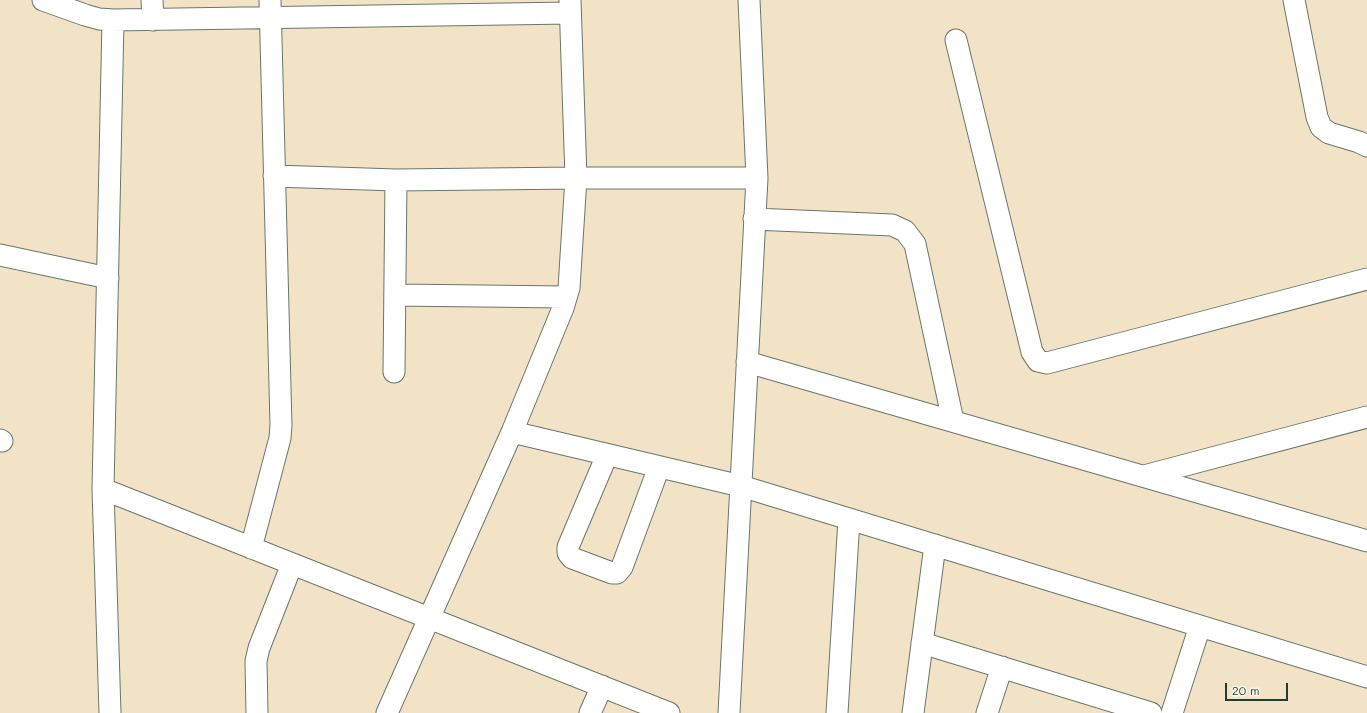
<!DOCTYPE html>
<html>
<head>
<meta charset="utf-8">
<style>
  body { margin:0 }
  #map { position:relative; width:1367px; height:713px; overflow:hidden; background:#f2e3c7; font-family:Mali,sans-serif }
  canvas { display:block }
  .scale { position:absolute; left:1225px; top:683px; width:63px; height:18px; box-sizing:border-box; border:2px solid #1f3d34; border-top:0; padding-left:5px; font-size:12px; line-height:14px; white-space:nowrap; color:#1f3d34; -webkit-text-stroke:3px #fbf7ec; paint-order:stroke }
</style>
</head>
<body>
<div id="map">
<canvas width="1367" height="713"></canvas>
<div class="scale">20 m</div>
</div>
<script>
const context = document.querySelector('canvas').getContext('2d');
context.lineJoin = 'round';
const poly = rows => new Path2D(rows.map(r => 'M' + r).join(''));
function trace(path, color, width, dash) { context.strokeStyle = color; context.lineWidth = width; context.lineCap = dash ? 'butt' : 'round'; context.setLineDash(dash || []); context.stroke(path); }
const minor = poly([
  [43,0,85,15,99,19,113,20,570,13],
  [152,0,153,20],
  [1294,0,1317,117,1321,127,1329,133,1359,142,1367,146],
  [956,40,1032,352,1038,361,1047,363,1367,279],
  [274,176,396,180,576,178,757,178],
  [754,219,892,225,905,231,915,244,953,421],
  [0,255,108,278],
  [395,295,566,297],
  [747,362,1367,541],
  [394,372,396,180],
  [512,432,741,486,1367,677],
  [0,440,2,441],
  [607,455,568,547,568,553,572,558,612,573,617,573,622,567,659,467],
  [1144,476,1367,417],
  [103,489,669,713],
  [251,548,280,438,281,425,270,0],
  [922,643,1151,713],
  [110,713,103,489,113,20],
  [257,713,256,661,259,648,292,564],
  [387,713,512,432,563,308,569,288,576,178,570,0],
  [590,713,602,686],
  [729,713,757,178,749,0],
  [837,713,849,519],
  [913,713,935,545],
  [987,713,1002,667],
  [1172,713,1200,626]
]);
trace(minor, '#697767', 23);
trace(minor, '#fff', 21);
</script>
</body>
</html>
